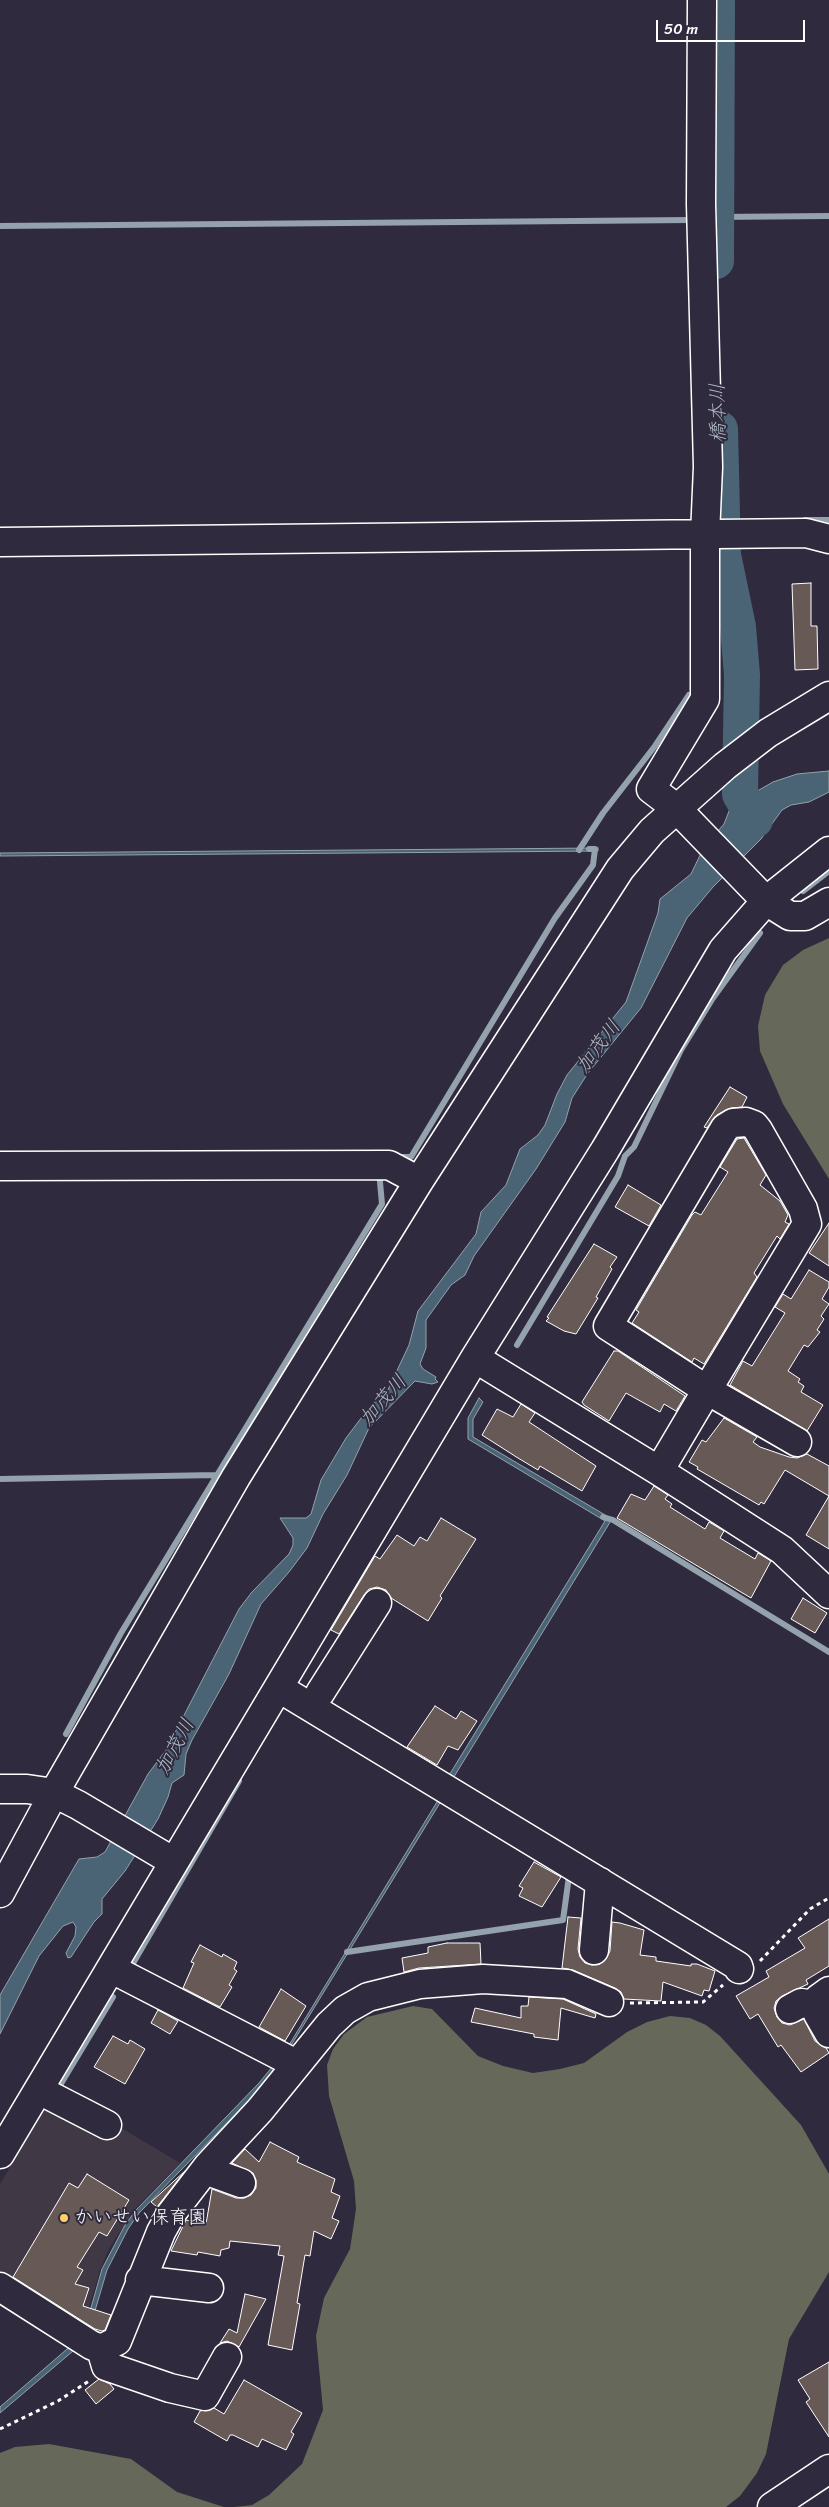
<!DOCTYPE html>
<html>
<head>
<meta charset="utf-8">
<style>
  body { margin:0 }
  #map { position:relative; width:829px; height:2507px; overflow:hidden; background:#2f2a3d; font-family:Sriracha,sans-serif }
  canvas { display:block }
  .scale { position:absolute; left:656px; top:20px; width:149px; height:22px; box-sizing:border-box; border:2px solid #fff; border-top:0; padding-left:6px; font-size:15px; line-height:18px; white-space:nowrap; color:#fff; -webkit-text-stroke:4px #2f2a3d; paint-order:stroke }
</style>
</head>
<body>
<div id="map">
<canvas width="829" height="2507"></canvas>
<div class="scale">50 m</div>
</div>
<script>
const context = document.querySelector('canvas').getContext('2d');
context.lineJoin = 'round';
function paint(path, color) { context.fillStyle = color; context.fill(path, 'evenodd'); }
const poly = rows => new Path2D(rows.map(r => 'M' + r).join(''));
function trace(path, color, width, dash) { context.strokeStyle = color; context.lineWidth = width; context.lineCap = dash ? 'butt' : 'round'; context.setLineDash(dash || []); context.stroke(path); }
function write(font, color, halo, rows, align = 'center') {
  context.font = font + ' Sriracha,"Klee One",sans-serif'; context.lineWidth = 4; context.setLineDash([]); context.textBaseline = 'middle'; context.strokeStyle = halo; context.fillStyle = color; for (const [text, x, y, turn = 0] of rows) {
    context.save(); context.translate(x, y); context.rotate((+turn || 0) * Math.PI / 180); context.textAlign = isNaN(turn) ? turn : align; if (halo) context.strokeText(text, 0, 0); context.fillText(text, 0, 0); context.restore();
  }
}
const built = poly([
  [56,2089,180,2163,134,2210,110,2247,100,2270,83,2328,0,2275,0,2184]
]);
const green = poly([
  [829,938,829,1179,783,1104,760,1051,758,1026,765,995,783,965,803,950],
  [413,2006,432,2009,478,2056,503,2066,533,2073,560,2069,584,2063,627,2032,647,2022,670,2016,690,2018,706,2025,720,2036,801,2125,829,2174,829,2272,789,2339,766,2454,757,2473,740,2496,726,2507,234,2507,252,2505,269,2495,302,2464,323,2410,316,2336,324,2298,350,2249,356,2209,354,2181,329,2096,327,2065,333,2049,344,2034,367,2017],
  [49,2444,131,2459,177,2492,224,2507,0,2507,0,2453,15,2447]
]);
const water = poly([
  [829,771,829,792,809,802,791,805,782,810,761,839,713,887,687,918,641,1008,588,1073,572,1098,565,1122,536,1169,474,1256,465,1275,451,1285,426,1320,426,1348,420,1364,423,1369,436,1377,435,1379,438,1382,432,1384,415,1381,369,1428,347,1475,323,1514,307,1548,289,1572,261,1604,229,1674,192,1740,186,1754,184,1775,172,1783,168,1797,158,1819,125,1871,102,1899,102,1914,94,1922,71,1957,68,1958,66,1953,75,1936,76,1927,73,1922,63,1926,39,1956,0,2034,0,1995,79,1859,97,1857,105,1852,148,1774,166,1750,239,1609,252,1592,289,1554,293,1545,293,1538,280,1518,306,1518,311,1514,321,1480,346,1438,371,1405,386,1394,409,1345,418,1311,476,1234,481,1212,506,1185,520,1149,538,1135,545,1125,557,1094,567,1075,626,1002,658,913,660,899,691,874,704,847,724,824,731,806,773,782,797,774,829,771],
  [598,848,598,851,0,856,0,853,598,848],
  [479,1398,483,1402,473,1419,473,1437,612,1519,452,1780,448,1777,605,1521,468,1439,468,1418,479,1398],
  [440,1797,443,1798,279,2065,263,2086,139,2213,128,2229,107,2270,89,2331,85,2329,102,2269,125,2225,136,2210,259,2083,286,2050,440,1797],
  [74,2343,77,2346,73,2351,0,2413,0,2407,74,2343]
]);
const stream = poly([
  [715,217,829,216],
  [0,226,690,220],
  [805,520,829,520],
  [579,850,603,813,655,746,689,695],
  [803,891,829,871],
  [395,1157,411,1157,555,918,593,865,595,849,589,849],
  [517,1345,618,1176,625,1156,634,1147,681,1050,713,998,760,933],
  [0,1479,216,1475],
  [603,1517,613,1520,829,1652],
  [66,1734,121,1633,382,1204,379,1171],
  [347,1952,563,1920,569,1876,572,1877],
  [132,1965,239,1781],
  [59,2087,113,1997]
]);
const river = poly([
  [716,261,717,0],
  [720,429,723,555,738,627,742,675,740,794,755,820]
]);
const building = poly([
  [811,583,811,626,817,626,818,669,795,670,792,584,811,583],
  [730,1087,747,1097,742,1107,731,1108,717,1115,707,1128,704,1127,730,1087],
  [744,1138,766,1175,760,1185,780,1201,788,1215,785,1222,789,1224,780,1239,777,1236,754,1273,757,1277,704,1364,694,1358,692,1362,632,1323,639,1312,636,1310,692,1215,695,1212,701,1215,728,1172,720,1167,737,1139,744,1138],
  [628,1185,661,1205,649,1226,615,1207,628,1185],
  [829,1223,829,1266,809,1253,829,1223],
  [594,1244,617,1257,610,1267,612,1269,596,1297,598,1298,576,1334,564,1331,546,1321,549,1318,547,1317,594,1244],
  [809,1270,829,1282,829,1287,822,1299,829,1304,821,1316,824,1319,817,1330,820,1332,808,1347,804,1345,788,1371,800,1379,798,1382,804,1386,801,1392,823,1405,807,1431,730,1385,743,1361,752,1366,785,1313,775,1307,783,1294,791,1299,809,1270],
  [614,1351,618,1351,685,1396,676,1411,664,1404,660,1412,626,1393,609,1421,584,1405,582,1402,614,1351],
  [521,1404,535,1413,529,1422,596,1466,582,1491,540,1466,538,1470,518,1458,482,1435,497,1409,513,1417,521,1404],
  [724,1418,757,1437,753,1442,760,1447,789,1457,797,1458,807,1454,829,1466,829,1549,806,1535,829,1496,785,1470,764,1504,761,1502,759,1505,697,1469,698,1467,689,1462,702,1440,706,1442,724,1418],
  [654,1486,668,1495,665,1499,672,1504,670,1507,705,1529,709,1522,724,1531,720,1538,755,1559,758,1553,771,1561,751,1598,617,1518,631,1494,645,1500,654,1486],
  [441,1518,476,1539,440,1596,442,1598,428,1621,391,1598,386,1590,377,1587,369,1589,364,1595,339,1634,331,1630,375,1556,380,1559,397,1535,414,1546,420,1537,427,1541,441,1518],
  [803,1598,827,1613,815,1633,791,1619,803,1598],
  [435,1706,456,1719,461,1711,477,1721,458,1750,448,1746,437,1765,407,1747,435,1706],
  [534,1862,561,1877,542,1907,519,1896,523,1888,519,1886,534,1862],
  [568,1917,581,1918,578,1949,580,1957,585,1963,592,1965,600,1964,606,1959,610,1951,612,1922,620,1923,644,1930,640,1955,656,1957,656,1961,691,1966,691,1964,697,1964,715,1971,709,1991,704,1990,702,1996,663,1982,661,2001,624,1999,621,1992,615,1988,573,1970,562,1968,568,1917],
  [829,1919,829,1966,806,1980,808,1984,782,1996,776,2001,774,2008,777,2017,782,2023,790,2025,804,2019,815,2041,826,2048,829,2053,801,2072,781,2045,778,2047,758,2014,750,2019,736,1996,769,1977,766,1971,805,1948,798,1938,829,1919],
  [447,1943,480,1943,481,1964,419,1968,404,1972,402,1958,428,1953,428,1947,447,1943],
  [200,1945,222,1957,223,1954,237,1962,234,1969,237,1971,229,1985,232,1987,220,2007,183,1988,194,1963,191,1962,200,1945],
  [281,1989,306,2006,285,2041,259,2027,281,1989],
  [529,1997,563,1999,596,2014,595,2018,561,2008,558,2040,534,2037,534,2034,471,2022,475,2008,521,2018,521,2006,528,2006,529,1997],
  [158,2010,178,2021,170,2034,151,2023,158,2010],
  [113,2036,128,2044,130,2040,145,2049,125,2084,94,2067,113,2036],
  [270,2142,299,2157,297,2162,335,2179,331,2192,340,2196,332,2218,339,2221,331,2239,314,2231,310,2256,305,2255,297,2303,300,2304,292,2350,268,2345,284,2256,278,2255,280,2246,230,2241,229,2248,221,2250,220,2256,198,2252,197,2255,171,2251,186,2220,206,2224,212,2189,236,2198,244,2198,251,2195,256,2188,256,2180,253,2173,232,2163,245,2149,259,2162,270,2142],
  [185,2171,157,2207,151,2202,185,2171],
  [87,2174,129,2200,107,2236,99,2232,77,2267,83,2270,75,2284,89,2288,83,2306,111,2315,105,2330,102,2331,95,2329,13,2277,69,2183,78,2188,87,2174],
  [245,2294,266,2299,239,2347,227,2341,220,2343,229,2329,237,2333,245,2294],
  [829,2362,829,2437,806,2402,810,2399,798,2380,829,2362],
  [99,2379,110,2384,114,2389,96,2404,85,2390,99,2379],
  [244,2380,302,2413,291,2432,294,2434,286,2450,262,2439,258,2447,233,2435,230,2435,227,2441,194,2422,200,2411,214,2408,224,2414,244,2380]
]);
const path = poly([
  [760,1961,810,1909,829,1898],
  [630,2003,703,2002,723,1985],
  [0,2429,58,2401,89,2381]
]);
const minor = poly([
  [702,0,701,204,708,467,705,535,705,699,651,789,676,808,766,901,790,916,805,916,829,902],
  [0,542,806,533,829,539],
  [0,1166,389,1165,419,1181],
  [475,1358,659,1471,782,1550,829,1594],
  [659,1471,707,1390,807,1224,803,1209,758,1130,754,1125,746,1122,733,1123,725,1128,608,1326,707,1390,797,1442],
  [279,1688,738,1966,739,1969],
  [320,1693,377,1603],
  [0,1789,27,1789,54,1793,78,1805,174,1862],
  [0,1893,54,1793,236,1477,419,1181,620,869,652,831,725,766,768,733,829,696],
  [594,1950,600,1882],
  [112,1969,296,2064],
  [829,1991,818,1999,816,2005,818,2014,829,2033],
  [790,2009,801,2003,816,2005],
  [39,2090,107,2125],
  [0,2154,475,1358,605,1150,723,950,766,901,829,851],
  [205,2170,241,2183],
  [140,2280,209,2288],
  [0,2287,91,2345,101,2349,117,2341,161,2232,171,2214,208,2166,260,2110,329,2025,345,2010,368,1997,420,1984,483,1979,567,1984,609,2002],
  [101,2349,106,2366,170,2388,205,2396,227,2357],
  [772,2507,829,2469]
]);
const markers = [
  [64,2218,5,"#ffd166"]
];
const poiNames = [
  ["かいせい保育園",74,2218]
];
const waterNames = [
  ["橋本川",719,413,-91],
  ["加茂川",599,1047,-53],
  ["加茂川",384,1401,-49],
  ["加茂川",176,1747,-62]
];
paint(built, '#403844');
paint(green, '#66685a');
paint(water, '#4b6475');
trace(water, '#93a2ac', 1);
trace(stream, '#93a2ac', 6);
trace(river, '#4b6475', 36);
paint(building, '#675955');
trace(building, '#fff', 1);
trace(minor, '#fff', 31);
trace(path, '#fff', 3, [4, 4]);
trace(minor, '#2f2a3d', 28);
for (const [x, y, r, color] of markers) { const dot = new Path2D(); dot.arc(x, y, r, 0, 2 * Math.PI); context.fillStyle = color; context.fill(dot); trace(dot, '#2f2a3d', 2); }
write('19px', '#fff', '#2f2a3d', poiNames, 'left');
write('italic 20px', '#aeb9c1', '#2f2a3d', waterNames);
</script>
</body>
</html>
